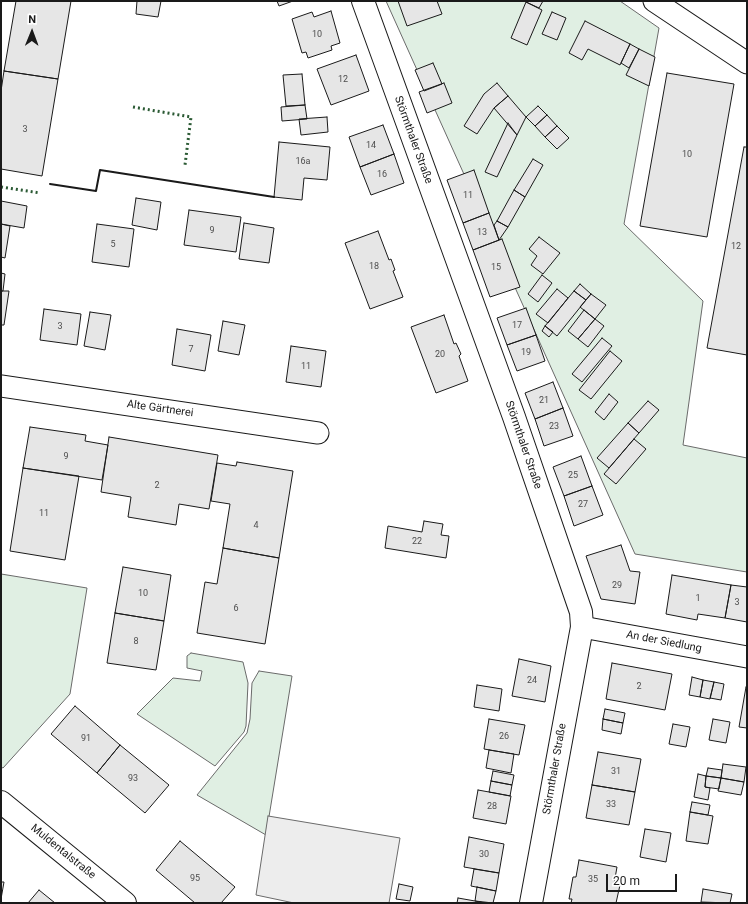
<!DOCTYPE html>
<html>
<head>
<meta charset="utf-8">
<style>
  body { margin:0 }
  #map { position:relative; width:748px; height:904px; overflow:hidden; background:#fff; font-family:Roboto,sans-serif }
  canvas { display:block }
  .frame { position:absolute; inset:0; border:2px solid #1a1a1a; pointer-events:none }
  .north { position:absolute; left:12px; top:12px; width:40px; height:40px; -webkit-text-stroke:3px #fff; paint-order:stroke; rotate:1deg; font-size:11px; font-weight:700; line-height:16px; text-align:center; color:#1a1a1a }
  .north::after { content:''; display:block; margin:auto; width:14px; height:18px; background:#1a1a1a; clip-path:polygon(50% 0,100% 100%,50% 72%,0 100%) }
  .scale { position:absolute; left:606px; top:874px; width:71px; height:18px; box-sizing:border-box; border:2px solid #1a1a1a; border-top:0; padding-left:5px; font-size:12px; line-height:14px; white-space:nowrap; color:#1a1a1a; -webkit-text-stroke:3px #fff; paint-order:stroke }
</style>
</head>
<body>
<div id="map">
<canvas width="748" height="904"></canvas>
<div class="frame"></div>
<div class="north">N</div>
<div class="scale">20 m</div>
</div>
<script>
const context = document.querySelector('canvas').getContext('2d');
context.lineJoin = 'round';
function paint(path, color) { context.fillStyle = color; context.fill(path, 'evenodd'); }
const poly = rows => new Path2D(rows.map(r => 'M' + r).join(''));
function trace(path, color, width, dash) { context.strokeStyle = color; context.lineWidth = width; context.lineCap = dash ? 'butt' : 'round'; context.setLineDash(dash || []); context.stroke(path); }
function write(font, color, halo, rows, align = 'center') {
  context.font = font + ' Roboto,sans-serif'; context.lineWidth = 3; context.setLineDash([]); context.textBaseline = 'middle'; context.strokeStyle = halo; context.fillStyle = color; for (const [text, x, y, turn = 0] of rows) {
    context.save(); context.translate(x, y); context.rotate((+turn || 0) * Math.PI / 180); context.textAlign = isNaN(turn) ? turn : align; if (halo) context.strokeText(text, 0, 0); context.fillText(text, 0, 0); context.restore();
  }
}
const green = poly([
  [386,1,620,1,659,28,624,224,703,301,683,445,747,458,747,572,635,554,386,1],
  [1,574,87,588,70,694,3,768,1,767,1,574],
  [191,653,243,662,248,683,246,726,244,732,215,766,137,714,173,678,200,681,202,671,187,668,187,656,191,653],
  [259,671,292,676,266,835,197,795,247,733,250,719,252,683,259,671]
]);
const parking = poly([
  [268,816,400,838,389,903,294,903,256,895,268,816]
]);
const building = poly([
  [16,1,71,1,58,79,4,71,16,1],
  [137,1,161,1,158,17,136,14,137,1],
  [277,1,293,1,279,6,277,1],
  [398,1,437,1,442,14,407,26,398,1],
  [527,1,543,1,539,8,526,2,527,1],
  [526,2,542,10,527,45,511,38,526,2],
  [331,11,340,43,331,46,332,50,308,58,306,52,302,53,292,19,312,12,314,17,331,11],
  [552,12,566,18,557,40,542,34,552,12],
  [585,21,630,44,620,65,588,49,582,60,569,53,585,21],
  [630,44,639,49,629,68,621,63,630,44],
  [639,49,655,57,649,86,626,75,639,49],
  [356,55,369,91,331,105,317,69,356,55],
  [433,63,442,84,424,91,415,70,433,63],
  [4,71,58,79,42,176,1,169,1,91,4,71],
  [667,73,734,84,707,237,640,226,667,73],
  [302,74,305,105,286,106,283,75,302,74],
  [444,83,452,103,427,113,419,92,444,83],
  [497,83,508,96,494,108,477,134,464,126,484,94,497,83],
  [508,96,526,117,517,135,494,108,508,96],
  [305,105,307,119,282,121,281,107,305,105],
  [538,106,547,115,535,126,526,117,538,106],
  [547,115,557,126,545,137,535,126,547,115],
  [327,117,328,132,301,135,299,119,327,117],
  [508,123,517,135,497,177,485,172,508,123],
  [383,125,394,154,360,167,349,137,383,125],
  [557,126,569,138,557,149,545,137,557,126],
  [279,142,330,147,327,180,304,178,302,200,274,197,279,142],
  [744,147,747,147,747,355,707,348,744,147],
  [394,154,404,183,371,195,360,167,394,154],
  [533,159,543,165,525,197,514,190,533,159],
  [474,170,489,213,463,223,447,180,474,170],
  [514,190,525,197,508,227,497,221,514,190],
  [136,198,161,202,157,230,132,225,136,198],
  [1,201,27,206,24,228,1,224,1,201],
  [189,210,241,217,236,252,184,245,189,210],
  [489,213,499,240,473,250,463,223,489,213],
  [497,221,508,227,499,240,494,225,497,221],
  [244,223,274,228,269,263,239,259,244,223],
  [1,224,10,226,5,258,1,257,1,224],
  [97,224,134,229,129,267,92,262,97,224],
  [378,231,389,260,391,259,395,270,393,271,403,297,370,309,345,243,378,231],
  [539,237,560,253,543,274,531,265,537,256,529,249,539,237],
  [502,239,520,287,490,297,473,250,502,239],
  [1,273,5,274,3,291,1,291,1,273],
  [542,275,552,283,538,302,528,294,542,275],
  [580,284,591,294,586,300,574,291,580,284],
  [557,289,568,298,548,323,536,314,557,289],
  [1,291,9,291,4,325,1,325,1,291],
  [574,291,586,300,557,336,545,326,574,291],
  [591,294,606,305,595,319,580,307,591,294],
  [526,308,536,335,507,345,497,318,526,308],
  [44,309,81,314,77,345,40,340,44,309],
  [584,310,595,319,578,339,568,331,584,310],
  [90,312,111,315,105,350,84,346,90,312],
  [444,315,454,344,456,343,461,354,459,356,468,381,436,393,411,327,444,315],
  [595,319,604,326,588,347,578,339,595,319],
  [223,321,245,325,239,355,218,351,223,321],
  [545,326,553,332,549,337,542,331,545,326],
  [177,329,211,335,205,371,172,365,177,329],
  [536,335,545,361,517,371,507,345,536,335],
  [602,338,612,346,582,382,572,374,602,338],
  [291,346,326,351,321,387,286,382,291,346],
  [610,351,622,361,591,399,579,390,610,351],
  [553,382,563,408,535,419,525,393,553,382],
  [609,394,618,402,604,420,595,412,609,394],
  [648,401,659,410,639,433,628,423,648,401],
  [563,408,573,436,544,446,535,419,563,408],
  [628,423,639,433,609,468,597,458,628,423],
  [30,427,86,435,85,441,108,445,102,480,23,468,30,427],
  [109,437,218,455,209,509,179,504,176,525,128,517,131,497,101,492,109,437],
  [634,439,646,449,616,484,604,474,634,439],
  [581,456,592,486,564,496,553,467,581,456],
  [237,462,293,471,279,558,223,548,230,504,211,501,217,463,236,466,237,462],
  [23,468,79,476,65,560,10,551,23,468],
  [592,486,603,515,574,526,564,496,592,486],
  [424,521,443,524,441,535,449,536,446,558,385,548,388,526,422,532,424,521],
  [621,545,630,571,640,572,635,604,601,599,586,556,621,545],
  [223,548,279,558,265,644,197,633,205,582,217,584,223,548],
  [123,567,171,575,164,621,115,613,123,567],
  [672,575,731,585,725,618,698,614,697,620,666,614,672,575],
  [731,585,747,587,747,622,725,618,731,585],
  [115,613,164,621,156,670,107,663,115,613],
  [519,659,551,666,545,702,512,696,519,659],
  [612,663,672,674,665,710,606,699,612,663],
  [692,677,703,680,700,697,689,695,692,677],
  [703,680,714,682,710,699,700,697,703,680],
  [714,682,724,684,721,700,710,698,714,682],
  [477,685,502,689,499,711,474,707,477,685],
  [746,687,747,687,747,728,739,727,746,687],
  [75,706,120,745,97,773,51,734,75,706],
  [605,709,625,713,623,723,603,719,605,709],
  [489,719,525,725,519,755,484,749,489,719],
  [603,719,623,723,621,734,602,730,603,719],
  [713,719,730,722,726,743,709,740,713,719],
  [673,724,690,727,686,747,669,744,673,724],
  [120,745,169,785,145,813,97,773,120,745],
  [489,750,514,754,511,773,486,768,489,750],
  [598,752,641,759,635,792,592,785,598,752],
  [723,764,746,767,744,782,721,778,723,764],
  [708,768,722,770,721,778,706,776,708,768],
  [493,771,514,775,512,785,491,781,493,771],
  [698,774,706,776,705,787,710,788,708,800,694,797,698,774],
  [706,776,721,778,719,789,705,787,706,776],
  [721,778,744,782,741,795,718,791,721,778],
  [491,781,512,785,510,796,489,792,491,781],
  [592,785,635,792,629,825,586,818,592,785],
  [478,790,511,796,506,824,473,818,478,790],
  [692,802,710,805,708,815,690,812,692,802],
  [690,812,713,816,708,844,686,841,690,812],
  [645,829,671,833,666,862,640,857,645,829],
  [469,837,504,844,499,873,464,867,469,837],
  [180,841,235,887,221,903,195,903,156,870,180,841],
  [579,860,617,867,614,884,620,885,616,903,571,903,572,899,569,899,573,877,576,877,579,860],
  [474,869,499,873,496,891,471,886,474,869],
  [1,882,4,882,1,899,1,882],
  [399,884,413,887,410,901,396,899,399,884],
  [477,887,496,891,493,903,475,901,477,887],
  [703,889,732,894,730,903,701,902,703,889],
  [39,890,55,903,28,903,39,890],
  [458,898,475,901,485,903,457,903,458,898]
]);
const street = poly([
  [654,1,747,63],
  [1,386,318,433],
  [582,627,747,657]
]);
const secondary = poly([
  [363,1,514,417,581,612,582,627,531,903],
  [1,802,125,903]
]);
const hedge = poly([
  [133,107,191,117,185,165],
  [1,187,40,193]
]);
const wall = poly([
  [50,184,96,191,100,170,274,197]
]);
const numberNames = [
  ["10",317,35],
  ["12",343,80],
  ["3",25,130],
  ["14",371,146],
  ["10",687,155],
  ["16a",303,162],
  ["16",382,175],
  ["11",468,196],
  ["9",212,231],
  ["13",482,233],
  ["5",113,245],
  ["12",736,247],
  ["18",374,267],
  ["15",496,268],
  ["17",517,326],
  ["3",60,327],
  ["7",191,350],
  ["19",526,353],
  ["20",440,355],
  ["11",306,367],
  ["21",544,401],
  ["23",554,427],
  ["9",66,457],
  ["25",573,476],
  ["2",157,486],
  ["27",583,505],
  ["11",44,514],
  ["4",256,526],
  ["22",417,542],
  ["29",617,586],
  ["10",143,594],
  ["1",698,599],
  ["3",737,603],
  ["6",236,609],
  ["8",136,642],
  ["24",532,681],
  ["2",639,687],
  ["26",504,737],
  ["91",86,739],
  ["31",616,772],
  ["93",133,779],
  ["33",611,805],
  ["28",492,807],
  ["30",484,855],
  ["95",195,879],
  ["35",593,880]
];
const streetNames = [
  ["Störmthaler Straße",413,140,70],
  ["Alte Gärtnerei",160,409,8],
  ["Störmthaler Straße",523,445,71],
  ["An der Siedlung",664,642,11],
  ["Störmthaler Straße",555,769,-80],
  ["Muldentalstraße",63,852,39]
];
paint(green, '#e0efe3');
trace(green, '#6a6a6a', 1);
paint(parking, '#ededed');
trace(parking, '#6a6a6a', 1);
paint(building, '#e6e6e6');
trace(building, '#1a1a1a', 1);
trace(street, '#1a1a1a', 23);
trace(secondary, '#1a1a1a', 24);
trace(street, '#fff', 21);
trace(secondary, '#fff', 22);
trace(hedge, '#2b5a34', 3, [2, 3]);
trace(wall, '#1a1a1a', 2);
write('9px', '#4d4d4d', null, numberNames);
write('11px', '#1a1a1a', '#fff', streetNames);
</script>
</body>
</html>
